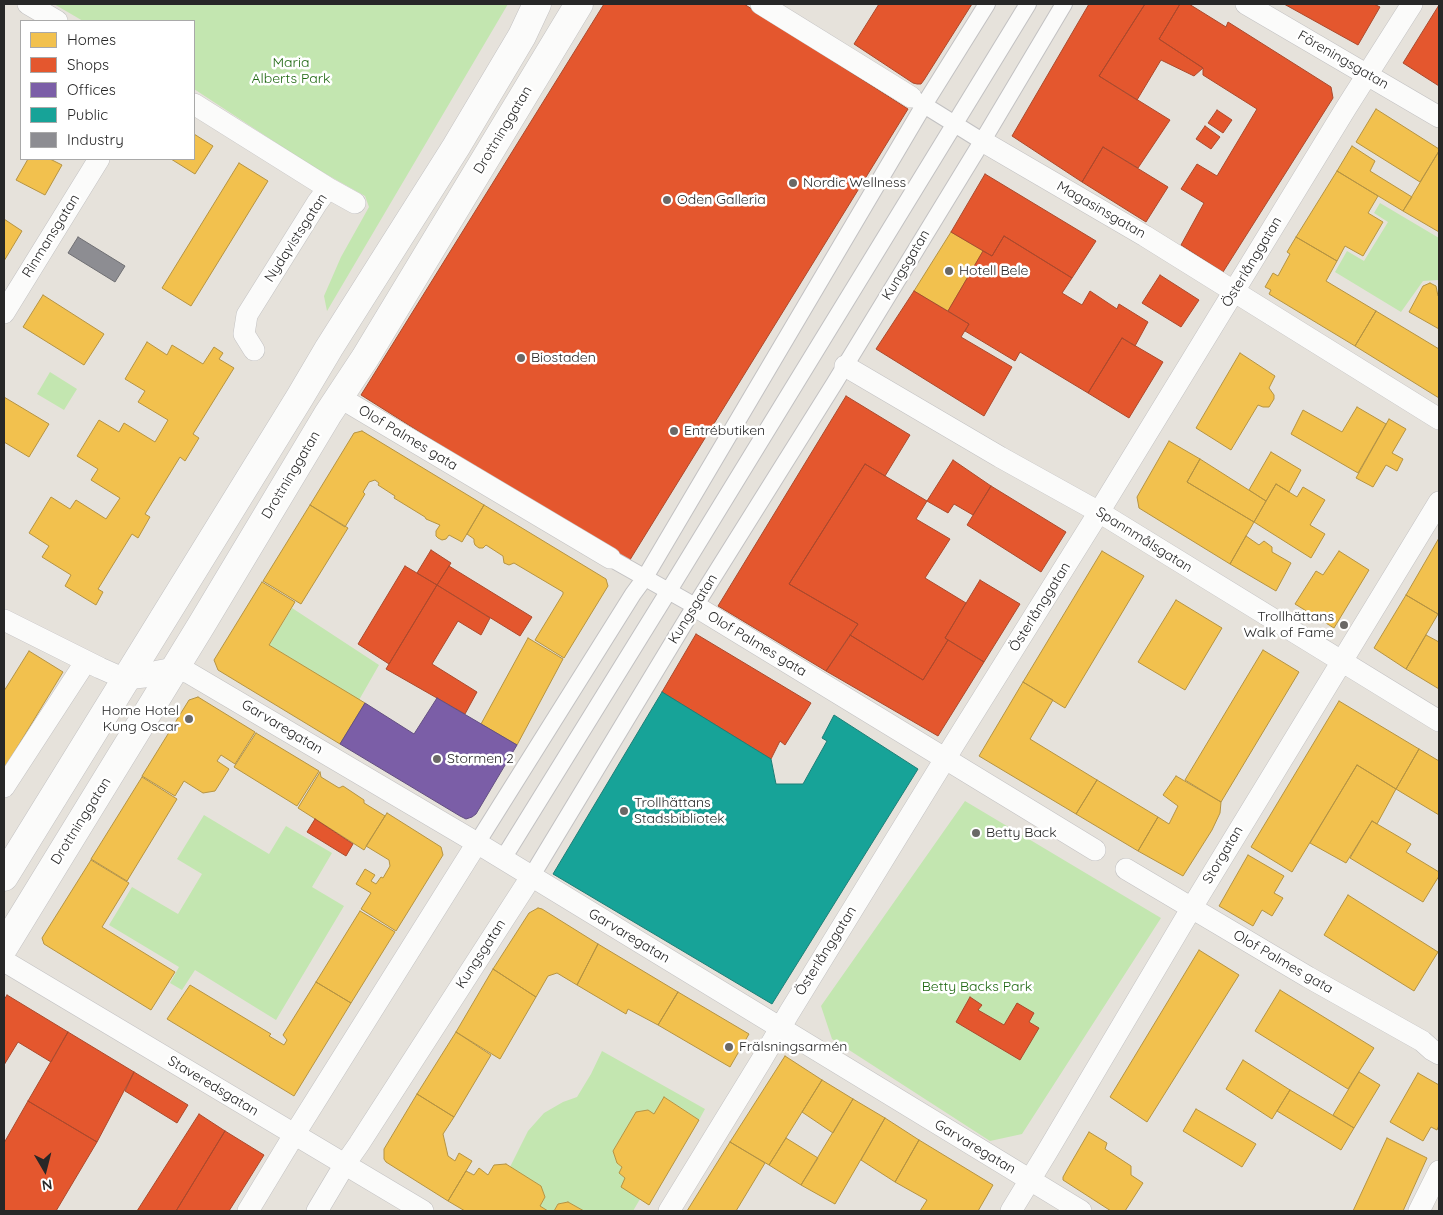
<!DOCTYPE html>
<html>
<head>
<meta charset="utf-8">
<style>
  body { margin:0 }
  #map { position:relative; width:1443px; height:1215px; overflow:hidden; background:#e6e2db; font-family:Quicksand,sans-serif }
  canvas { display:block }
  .frame { position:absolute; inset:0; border:5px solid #272727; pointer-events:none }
  .legend { position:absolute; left:20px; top:20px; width:175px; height:140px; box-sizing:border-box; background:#fff; border:1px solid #a9a9a9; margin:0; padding:6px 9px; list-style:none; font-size:15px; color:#272727 }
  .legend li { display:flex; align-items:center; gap:10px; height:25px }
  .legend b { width:25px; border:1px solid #a9a9a9 }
  .north { position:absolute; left:20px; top:1145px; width:50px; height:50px; -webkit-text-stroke:4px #fff; paint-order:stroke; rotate:172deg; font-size:14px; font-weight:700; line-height:20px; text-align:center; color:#272727 }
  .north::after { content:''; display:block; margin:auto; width:18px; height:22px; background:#272727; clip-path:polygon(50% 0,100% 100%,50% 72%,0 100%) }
</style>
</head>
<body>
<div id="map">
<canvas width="1443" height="1215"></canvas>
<div class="frame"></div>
<ul class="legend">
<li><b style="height:14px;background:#f2c14e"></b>Homes</li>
<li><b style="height:14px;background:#e4572e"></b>Shops</li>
<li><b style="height:14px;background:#7b5ea7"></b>Offices</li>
<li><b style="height:14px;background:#17a398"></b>Public</li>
<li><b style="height:14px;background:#8d8d92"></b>Industry</li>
</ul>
<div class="north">N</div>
</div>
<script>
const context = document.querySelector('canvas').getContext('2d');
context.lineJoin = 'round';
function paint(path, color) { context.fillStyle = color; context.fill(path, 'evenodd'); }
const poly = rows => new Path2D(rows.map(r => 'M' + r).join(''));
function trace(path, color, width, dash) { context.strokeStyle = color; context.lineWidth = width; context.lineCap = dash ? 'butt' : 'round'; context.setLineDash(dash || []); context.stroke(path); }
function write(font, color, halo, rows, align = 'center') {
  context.font = font + ' Quicksand,sans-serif'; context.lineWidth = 5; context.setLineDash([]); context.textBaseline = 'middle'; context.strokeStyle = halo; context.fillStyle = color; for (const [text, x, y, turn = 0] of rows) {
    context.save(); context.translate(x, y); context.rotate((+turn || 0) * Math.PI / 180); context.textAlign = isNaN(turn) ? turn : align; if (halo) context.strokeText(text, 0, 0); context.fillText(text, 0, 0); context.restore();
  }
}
const green = poly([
  [54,4,508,4,327,311,324,296,341,257,369,207,365,196,310,165,194,89,194,21,83,21],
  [1380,203,1439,238,1439,284,1438,280,1423,281,1401,312,1335,272,1347,251,1364,261,1388,222,1374,213],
  [50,372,77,389,64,410,37,394],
  [292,608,379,665,359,700,269,645],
  [965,801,1161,918,1022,1134,990,1141,832,1039,821,1006],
  [204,815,269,854,286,826,332,853,312,887,344,906,276,1020,195,970,182,990,170,983,179,967,109,925,132,887,178,914,202,874,177,859],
  [602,1051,705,1109,699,1120,664,1097,654,1114,648,1110,636,1112,613,1151,617,1163,622,1167,619,1173,625,1178,640,1199,633,1211,584,1211,568,1202,558,1204,554,1211,548,1211,540,1206,545,1197,541,1186,510,1167,528,1131,544,1113,563,1102,577,1097,591,1074]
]);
const homes = poly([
  [1376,109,1439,149,1439,151,1420,182,1356,142,1376,109],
  [194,134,213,146,195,174,171,159,194,159,194,134],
  [1352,146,1375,161,1370,171,1412,197,1403,211,1337,171,1352,146],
  [1439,151,1439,232,1403,211,1439,151],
  [28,159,50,159,62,165,45,195,16,180,28,159],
  [239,163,268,181,191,306,162,288,239,163],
  [1337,171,1378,196,1368,213,1383,222,1363,256,1345,246,1337,261,1296,237,1337,171],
  [4,219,22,231,4,261,4,219],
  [951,232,983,251,948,311,914,291,951,232],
  [1296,237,1337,261,1326,281,1376,311,1355,346,1269,294,1271,290,1265,287,1273,273,1278,276,1290,254,1287,252,1296,237],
  [1430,283,1436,286,1438,296,1439,297,1439,329,1409,312,1423,286,1430,283],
  [43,295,104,334,84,365,23,327,43,295],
  [1376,311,1439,349,1439,398,1355,346,1376,311],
  [147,342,167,355,172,345,203,364,214,347,223,353,219,359,234,368,193,434,199,438,185,461,180,457,145,514,150,517,138,538,132,534,98,589,103,592,96,605,65,586,71,575,42,557,49,546,29,533,51,497,70,509,76,500,106,519,120,498,91,480,98,469,77,456,99,420,119,432,124,423,155,442,168,420,138,402,145,391,125,379,147,342],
  [1240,353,1275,376,1269,388,1274,395,1274,399,1269,407,1263,407,1258,405,1231,450,1196,428,1240,353],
  [4,397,49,424,29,457,4,442,4,397],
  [1357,407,1386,424,1358,473,1291,434,1303,410,1342,432,1357,407],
  [1389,419,1406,429,1392,453,1403,459,1397,471,1386,465,1373,487,1356,478,1389,419],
  [362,431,484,505,462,542,449,535,446,539,442,540,438,538,436,536,436,531,440,525,426,519,425,517,394,498,395,496,378,485,379,483,375,480,369,482,363,492,365,494,345,527,310,505,354,433,362,431],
  [1169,441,1200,459,1187,482,1254,522,1230,564,1139,508,1137,497,1169,441],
  [1271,452,1301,470,1289,492,1276,484,1266,501,1249,490,1271,452],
  [1200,459,1266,501,1254,522,1187,482,1200,459],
  [1276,484,1297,497,1303,487,1325,500,1310,525,1325,534,1311,558,1254,522,1276,484],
  [310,505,348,528,301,604,263,581,310,505],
  [484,505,606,579,608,586,564,658,535,640,563,594,563,592,514,563,509,565,504,563,503,556,486,545,483,548,479,548,475,545,474,542,474,539,467,534,484,505],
  [1246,536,1259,545,1264,541,1272,547,1272,552,1291,563,1276,591,1230,564,1246,536],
  [1439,538,1439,612,1438,614,1406,595,1439,538],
  [1102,551,1144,576,1065,708,1023,682,1102,551],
  [1339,551,1369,570,1334,628,1295,604,1316,571,1323,575,1339,551],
  [262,582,295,602,269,645,365,703,340,744,218,670,214,660,262,582],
  [1406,595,1438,614,1406,669,1374,648,1406,595],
  [1176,600,1222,628,1185,690,1138,662,1176,600],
  [1426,635,1439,642,1439,689,1406,669,1426,635],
  [528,638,563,659,517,745,481,724,528,638],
  [1263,650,1299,672,1221,802,1185,780,1263,650],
  [29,651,63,672,4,769,4,691,29,651],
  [1023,682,1053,700,1030,739,1097,780,1076,814,979,756,1023,682],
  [198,697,255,732,235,764,221,755,217,761,229,769,215,791,203,793,184,781,175,796,142,776,189,700,198,697],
  [1339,701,1419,749,1396,789,1357,765,1292,872,1251,847,1339,701],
  [256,733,319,771,297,806,234,767,256,733],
  [1419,749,1439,761,1439,815,1396,789,1419,749],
  [1357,765,1396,789,1377,824,1372,821,1346,863,1310,843,1357,765],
  [320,772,321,777,339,788,343,786,364,800,364,803,385,816,364,850,298,808,320,772],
  [1176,776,1221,802,1220,813,1212,830,1183,876,1138,851,1158,817,1169,824,1178,806,1163,795,1176,776],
  [142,777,177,799,127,881,91,859,142,777],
  [1097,780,1158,817,1138,851,1076,814,1097,780],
  [387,813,441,847,443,855,396,931,361,909,371,893,356,884,365,869,375,875,371,881,376,884,381,877,383,878,390,866,389,860,366,846,387,813],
  [1372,821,1411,844,1406,852,1439,872,1439,876,1423,902,1350,858,1372,821],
  [1248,855,1284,876,1274,893,1283,898,1272,916,1262,910,1253,926,1219,906,1248,855],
  [91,860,129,883,102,927,175,972,151,1010,44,944,42,938,91,860],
  [1348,895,1438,952,1414,991,1324,935,1348,895],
  [538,908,542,909,598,944,577,985,557,973,548,976,536,997,493,969,529,913,538,908],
  [360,911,395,932,351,1003,316,982,360,911],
  [598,944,678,992,658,1025,628,1009,626,1014,577,985,598,944],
  [1199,950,1239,975,1147,1122,1110,1097,1199,950],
  [493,969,536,997,500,1059,456,1032,493,969],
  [316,982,351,1003,294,1096,167,1019,190,985,271,1034,269,1036,284,1045,287,1040,283,1035,316,982],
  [1280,990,1374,1048,1348,1089,1255,1031,1280,990],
  [678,992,749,1034,730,1067,658,1025,678,992],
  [456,1032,491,1055,454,1117,417,1094,456,1032],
  [785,1056,822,1080,769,1165,730,1142,785,1056],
  [1243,1060,1290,1090,1272,1119,1226,1089,1243,1060],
  [1359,1072,1380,1085,1354,1128,1333,1115,1359,1072],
  [1418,1073,1439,1085,1439,1125,1437,1130,1431,1127,1423,1141,1390,1122,1418,1073],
  [822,1080,853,1099,833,1133,802,1112,822,1080],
  [1290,1090,1354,1128,1341,1150,1277,1111,1290,1090],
  [417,1094,454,1117,443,1134,448,1156,455,1161,459,1153,472,1161,448,1201,386,1162,384,1159,384,1149,417,1094],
  [664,1097,699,1120,649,1205,621,1187,625,1178,619,1173,622,1167,617,1163,613,1151,636,1112,648,1110,654,1114,664,1097],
  [853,1099,885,1118,835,1204,801,1185,853,1099],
  [1196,1109,1256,1144,1242,1167,1183,1131,1196,1109],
  [885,1118,919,1140,895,1182,861,1160,885,1118],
  [1089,1132,1107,1143,1105,1149,1131,1166,1131,1175,1143,1183,1125,1211,1111,1211,1063,1180,1063,1177,1068,1168,1089,1132],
  [786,1138,818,1158,801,1185,769,1165,786,1138],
  [1387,1138,1427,1158,1403,1211,1353,1211,1387,1138],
  [919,1140,993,1185,978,1211,920,1211,927,1200,895,1182,919,1140],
  [730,1142,765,1163,736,1211,687,1211,730,1142],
  [506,1164,541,1186,545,1197,540,1206,548,1211,465,1211,448,1201,466,1171,474,1175,479,1168,488,1175,494,1165,506,1164],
  [568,1202,584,1211,554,1211,558,1204,568,1202]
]);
const shops = poly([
  [604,4,744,4,908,109,628,563,361,395,604,4],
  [879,4,972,4,924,80,921,84,917,84,913,83,854,44,879,4],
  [1089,4,1145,4,1099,76,1170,120,1138,168,1103,147,1082,182,1012,136,1089,4],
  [1145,4,1180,4,1159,39,1203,68,1194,76,1161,60,1137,100,1099,76,1145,4],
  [1180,4,1189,4,1226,27,1228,22,1331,87,1333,98,1223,272,1181,245,1204,203,1181,189,1197,164,1217,176,1257,109,1203,75,1203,68,1159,39,1180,4],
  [1284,4,1374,4,1380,7,1358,45,1284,4],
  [1439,5,1439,86,1403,63,1439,5],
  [1217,110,1232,120,1223,133,1208,123,1217,110],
  [1205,126,1220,137,1211,149,1196,139,1205,126],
  [1103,147,1168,187,1146,222,1082,182,1103,147],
  [985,174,1096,241,1072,278,1004,236,992,256,951,232,985,174],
  [1004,236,1072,278,1062,293,1082,305,1090,291,1117,309,1119,304,1148,322,1135,346,1122,338,1088,393,1020,352,1015,361,965,331,969,324,948,311,983,251,992,256,1004,236],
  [1160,275,1199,300,1181,327,1142,303,1160,275],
  [914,291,969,324,961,337,1012,367,984,416,876,349,914,291],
  [1122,338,1163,362,1129,418,1088,393,1122,338],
  [846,396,910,435,885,476,865,464,789,584,858,624,826,671,718,606,846,396],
  [953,460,991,486,973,515,954,504,948,513,927,501,953,460],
  [865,464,927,501,916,519,950,539,925,578,966,603,945,638,948,640,923,680,850,635,858,624,789,584,865,464],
  [991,486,1066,532,1041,572,967,525,991,486],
  [431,550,451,563,437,585,417,573,431,550],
  [405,566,437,585,389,664,358,644,405,566],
  [449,566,532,617,520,636,437,585,449,566],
  [980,580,1020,604,984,662,945,638,980,580],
  [437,585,490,618,481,635,458,621,432,664,477,692,465,714,386,669,437,585],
  [696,634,811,703,785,745,780,741,771,759,662,692,696,634],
  [850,635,923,680,948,640,984,662,938,736,826,671,850,635],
  [315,819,353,844,346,856,307,832,315,819],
  [7,995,68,1032,51,1062,18,1042,4,1065,4,1000,7,995],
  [970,997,982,1005,978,1010,1004,1025,1017,1003,1034,1013,1029,1022,1039,1028,1020,1060,956,1022,970,997],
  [68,1032,134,1072,97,1142,28,1101,68,1032],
  [134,1072,188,1105,177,1123,125,1091,134,1072],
  [28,1101,97,1142,56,1211,4,1211,4,1143,28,1101],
  [199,1114,225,1131,176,1211,137,1211,199,1114],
  [225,1131,264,1155,229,1211,176,1211,225,1131]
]);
const offices = poly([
  [437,698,517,745,476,814,472,817,466,819,460,816,340,744,365,703,414,734,437,698]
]);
const public = poly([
  [662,692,771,759,776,784,803,784,827,741,822,738,834,715,918,769,772,1004,553,874,662,692]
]);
const industry = poly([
  [78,237,125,266,115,282,68,253,78,237]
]);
const pedestrian = poly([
  [916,100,982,141],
  [610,558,695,606],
  [477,843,633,594,644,579,924,105,987,4],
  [502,858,509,849,668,592,1028,4],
  [531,877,687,619,834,384,986,135,1064,4]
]);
const minor = poly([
  [28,4,57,21],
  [761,4,911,97],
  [1246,4,1439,117],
  [194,104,328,188,317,203,247,315,244,334,254,350],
  [982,141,1145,236,1439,419],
  [328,188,355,203],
  [4,313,99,159],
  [845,366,1000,457,1099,512,1439,721],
  [339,397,610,558],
  [695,606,1095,850],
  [4,620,100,668,125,679,144,677,158,671,174,668,189,673,477,843,1081,1211],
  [4,787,86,661],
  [1126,869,1308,977,1422,1041,1432,1050,1439,1054],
  [4,961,423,1211],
  [248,1211,294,1135,477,843],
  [317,1211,345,1164,359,1144,531,877],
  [669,1211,761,1061,789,1013,953,746,1099,512,1346,108,1412,4],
  [1011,1211,1047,1152,1191,909,1439,502],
  [1419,1211,1439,1171]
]);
const tertiary = poly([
  [4,877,300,397,329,348,456,147,522,36,537,4],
  [4,947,202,624,328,414,365,358,579,4]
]);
const markers = [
  [793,183,5,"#6a6866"],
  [667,200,5,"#6a6866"],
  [949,271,5,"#6a6866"],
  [521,358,5,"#6a6866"],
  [674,431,5,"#6a6866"],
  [1344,625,5,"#6a6866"],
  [189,719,5,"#6a6866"],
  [437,759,5,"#6a6866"],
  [624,811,5,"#6a6866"],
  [976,833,5,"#6a6866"],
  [729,1047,5,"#6a6866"]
];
const streetNames = [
  ["Föreningsgatan",1343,60,30],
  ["Drottninggatan",503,130,-59],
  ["Magasinsgatan",1101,210,30],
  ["Rinmansgatan",51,236,-58],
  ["Nydqvistsgatan",296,238,-57],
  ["Österlånggatan",1252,262,-59],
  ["Kungsgatan",906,265,-59],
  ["Olof Palmes gata",408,438,31],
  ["Drottninggatan",291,475,-59],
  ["Spannmålsgatan",1144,540,32],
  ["Österlånggatan",1040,607,-58],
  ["Kungsgatan",693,609,-58],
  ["Olof Palmes gata",757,644,31],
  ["Garvaregatan",282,727,31],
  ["Drottninggatan",81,821,-58],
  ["Storgatan",1223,855,-59],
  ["Garvaregatan",629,936,31],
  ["Österlånggatan",826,951,-58],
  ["Kungsgatan",481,954,-57],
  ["Olof Palmes gata",1283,962,30],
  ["Staveredsgatan",213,1086,31],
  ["Garvaregatan",975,1147,31]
];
const parkNames = [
  ["Maria",291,63],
  ["Alberts Park",291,79],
  ["Betty Backs Park",977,987]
];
const poiNames = [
  ["Nordic Wellness",803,183],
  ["Oden Galleria",677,200],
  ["Hotell Bele",959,271],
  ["Biostaden",531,358],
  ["Entrébutiken",684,431],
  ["Trollhättans",1334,617,"right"],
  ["Walk of Fame",1334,633,"right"],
  ["Home Hotel",179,711,"right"],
  ["Kung Oscar",179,727,"right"],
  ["Stormen 2",447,759],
  ["Trollhättans",634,803],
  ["Stadsbibliotek",634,819],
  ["Betty Back",986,833],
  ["Frälsningsarmén",739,1047]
];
paint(green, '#c3e6b0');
paint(homes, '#f2c14e');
trace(homes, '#b59342', 1);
paint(shops, '#e4572e');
trace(shops, '#ab492c', 1);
paint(offices, '#7b5ea7');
trace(offices, '#624e81', 1);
paint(public, '#17a398');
trace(public, '#1c7e76', 1);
paint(industry, '#8d8d92');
trace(industry, '#6e6e72', 1);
trace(pedestrian, '#c2c1c2', 18);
trace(minor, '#c2c1c2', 22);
trace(tertiary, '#c2c1c2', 29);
trace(pedestrian, '#fbfbfa', 16);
trace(minor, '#fbfbfa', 21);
trace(tertiary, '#fbfbfa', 28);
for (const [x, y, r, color] of markers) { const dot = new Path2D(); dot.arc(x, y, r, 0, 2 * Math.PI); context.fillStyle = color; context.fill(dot); trace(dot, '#fff', 2); }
write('14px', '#272727', '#fff', streetNames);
write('14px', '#1f6812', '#fff', parkNames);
write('14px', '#272727', '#fff', poiNames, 'left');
</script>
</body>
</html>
